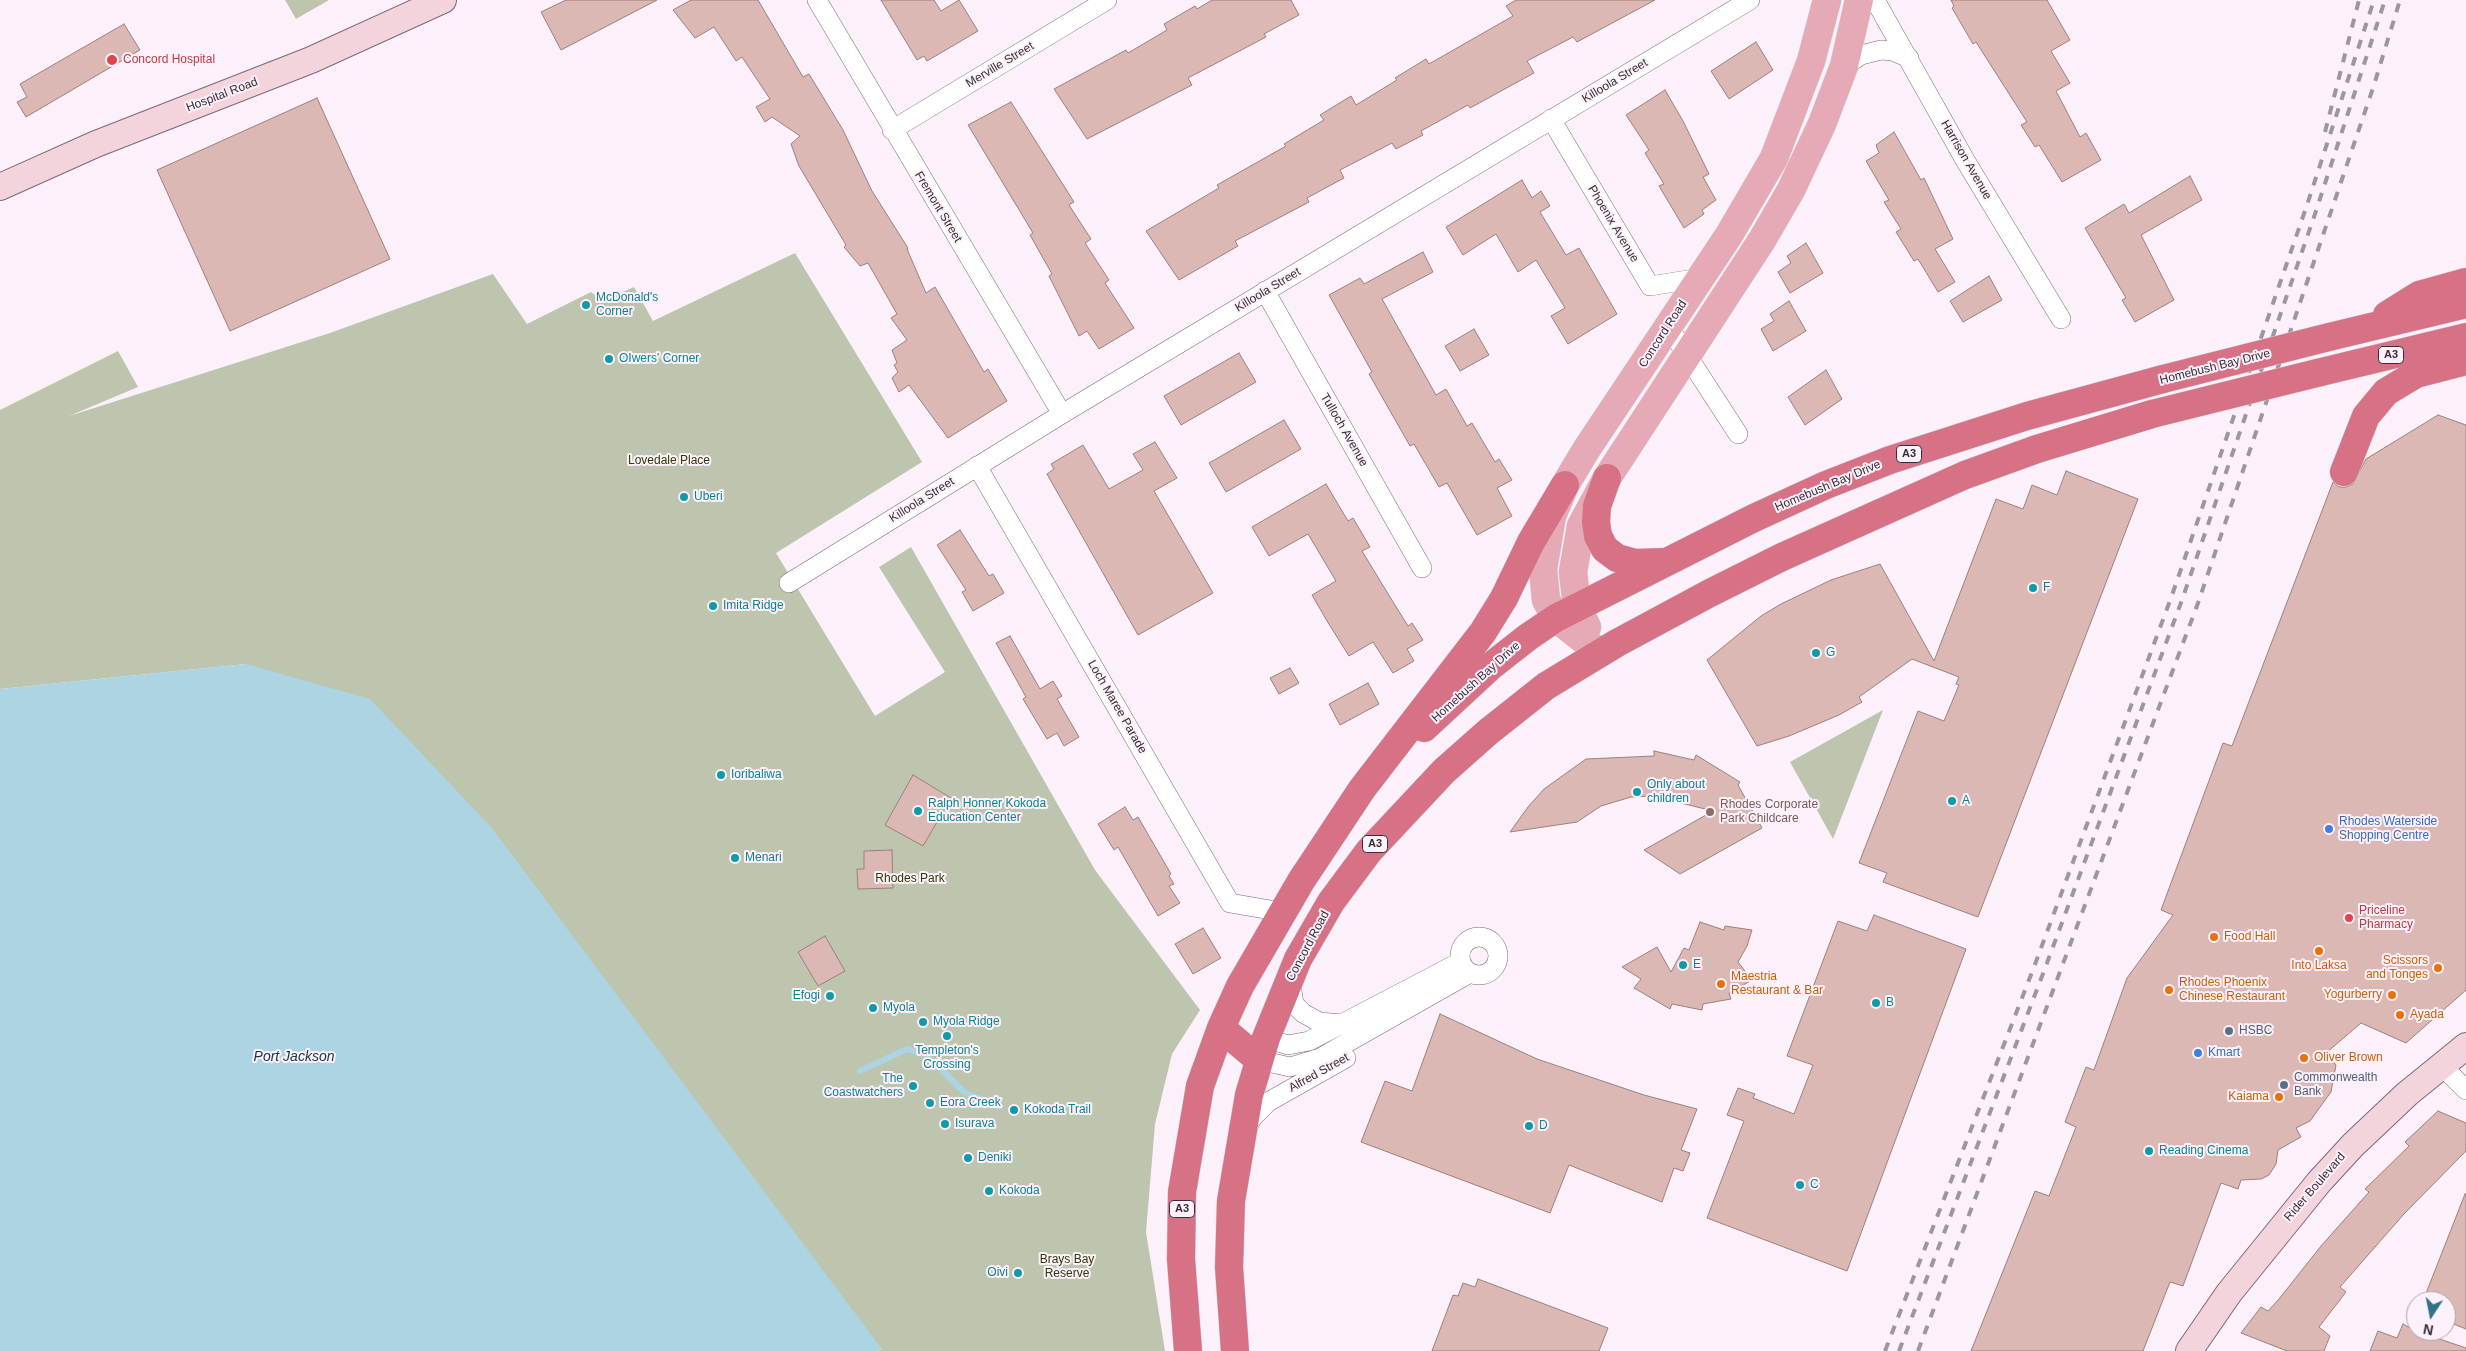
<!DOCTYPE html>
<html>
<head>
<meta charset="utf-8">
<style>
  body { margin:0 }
  #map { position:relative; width:2466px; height:1351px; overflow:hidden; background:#fcf1fa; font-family:Helvetica,sans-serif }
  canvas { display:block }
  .north { position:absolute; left:2406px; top:1291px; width:50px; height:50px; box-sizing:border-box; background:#fcf1fa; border:1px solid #ada3ac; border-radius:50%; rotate:191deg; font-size:14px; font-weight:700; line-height:20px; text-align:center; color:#372d36 }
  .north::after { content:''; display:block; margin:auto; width:18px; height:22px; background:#327186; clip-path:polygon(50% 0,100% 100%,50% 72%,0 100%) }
</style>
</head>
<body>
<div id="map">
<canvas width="2466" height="1351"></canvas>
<div class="north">N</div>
</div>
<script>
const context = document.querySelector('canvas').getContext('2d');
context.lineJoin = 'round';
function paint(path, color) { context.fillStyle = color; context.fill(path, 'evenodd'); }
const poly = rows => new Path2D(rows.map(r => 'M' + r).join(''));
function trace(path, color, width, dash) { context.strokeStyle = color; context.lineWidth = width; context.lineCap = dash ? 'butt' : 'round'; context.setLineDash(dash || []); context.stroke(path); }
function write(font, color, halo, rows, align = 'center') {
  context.font = font + ' Helvetica,sans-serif'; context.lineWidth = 4; context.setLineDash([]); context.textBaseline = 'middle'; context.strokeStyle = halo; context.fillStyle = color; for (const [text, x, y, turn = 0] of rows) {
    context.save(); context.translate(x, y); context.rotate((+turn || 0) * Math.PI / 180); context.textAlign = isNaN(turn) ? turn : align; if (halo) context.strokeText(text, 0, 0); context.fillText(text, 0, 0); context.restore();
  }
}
const green = poly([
  [285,0,329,0,296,19],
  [795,253,922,462,776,553,875,716,945,672,879,567,911,547,1095,870,1200,1010,1172,1054,1155,1124,1146,1232,1165,1351,877,1351,882,1349,246,664,0,689,0,410,118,351,138,387,69,416,330,333,493,274,527,324,591,292,603,301,634,287,653,321],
  [1883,710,1833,839,1790,762]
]);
const water = poly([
  [246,664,370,699,491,827,882,1349,877,1351,0,1351,0,689]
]);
const stream = poly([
  [860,1071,907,1049,926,1055,964,1092,999,1107]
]);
const building = poly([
  [566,0,657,0,561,50,541,12,566,0],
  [691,0,758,0,803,77,809,74,843,130,872,191,908,248,907,249,926,293,935,287,984,372,988,369,1007,401,948,438,909,385,899,392,892,378,898,372,894,365,897,363,892,350,907,340,891,318,897,314,868,263,860,266,844,247,846,245,799,166,791,144,800,136,772,117,765,122,756,107,770,99,742,57,736,61,714,27,695,38,673,10,691,0],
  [881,0,934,0,941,11,959,0,978,31,927,61,924,56,917,60,881,0],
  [1212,0,1291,0,1299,15,1264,34,1266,37,1188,78,1192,85,1087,139,1054,89,1126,50,1128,53,1167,30,1164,24,1195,6,1197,9,1212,0],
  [1516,0,1655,0,1577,42,1573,37,1527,61,1534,73,1470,108,1468,105,1421,131,1423,135,1396,149,1392,143,1340,170,1344,178,1307,198,1309,202,1235,241,1238,246,1179,280,1146,231,1219,188,1217,185,1286,146,1284,144,1324,120,1320,115,1351,96,1356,105,1397,80,1395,78,1426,59,1429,64,1513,16,1506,6,1516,0],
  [1951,0,2047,0,2070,40,2051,51,2070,83,2056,91,2080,137,2086,133,2101,160,2062,182,2039,145,2035,147,2021,125,2027,122,1976,42,1973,44,1952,8,1954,6,1951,0],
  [124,24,140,50,26,117,17,102,27,97,20,84,124,24],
  [1756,42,1773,70,1729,99,1711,71,1756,42],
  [1665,90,1683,121,1709,174,1703,177,1716,200,1702,210,1704,214,1684,228,1659,186,1664,184,1645,153,1649,150,1626,115,1665,90],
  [317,98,390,259,230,331,157,170,317,98],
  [1011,102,1074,202,1069,205,1091,239,1085,243,1109,280,1105,283,1134,328,1099,349,1087,331,1079,336,1049,276,1052,274,1030,235,1033,233,968,125,1011,102],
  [1894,132,1921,180,1924,178,1953,239,1935,249,1955,282,1938,292,1918,259,1914,261,1896,232,1901,229,1884,202,1889,200,1866,161,1879,153,1876,145,1894,132],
  [2190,176,2202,200,2141,235,2174,300,2135,322,2122,300,2126,298,2085,228,2124,204,2129,213,2190,176],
  [1522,180,1532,198,1541,191,1550,206,1540,212,1566,255,1579,248,1617,314,1568,344,1551,316,1565,308,1536,260,1518,272,1496,234,1463,255,1446,227,1522,180],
  [1806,243,1823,273,1790,293,1778,272,1791,263,1787,256,1806,243],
  [1423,252,1433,272,1382,299,1436,395,1446,389,1467,426,1472,423,1495,462,1499,459,1512,480,1497,488,1512,516,1477,535,1447,483,1439,487,1414,444,1410,446,1369,374,1372,372,1329,295,1360,278,1364,284,1423,252],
  [1989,276,2002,300,1963,322,1950,301,1989,276],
  [1789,301,1806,331,1773,351,1761,329,1774,321,1770,314,1789,301],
  [1474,329,1489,355,1460,371,1445,346,1474,329],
  [1239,353,1256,382,1181,425,1164,396,1239,353],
  [1826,370,1842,399,1805,425,1788,397,1826,370],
  [2438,415,2466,425,2466,990,2406,1043,2361,1023,2326,1053,2336,1065,2331,1092,2310,1121,2296,1128,2301,1137,2278,1150,2276,1164,2269,1175,2261,1179,2241,1180,2238,1189,2221,1183,2183,1286,2170,1282,2143,1351,1971,1351,2035,1191,2049,1196,2076,1127,2065,1122,2086,1067,2094,1070,2127,978,2173,915,2161,910,2223,743,2232,746,2333,482,2339,487,2346,487,2353,484,2366,459,2438,415],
  [1284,420,1301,449,1226,492,1209,463,1284,420],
  [1155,442,1177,478,1154,491,1213,593,1138,635,1047,474,1054,469,1051,464,1083,445,1109,489,1143,470,1133,454,1155,442],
  [2066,471,2138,499,1978,917,1883,882,1887,873,1859,863,1918,711,1944,721,1959,685,1956,684,1959,677,1912,659,1859,697,1862,702,1839,715,1789,736,1757,746,1707,660,1761,616,1781,604,1831,580,1880,564,1934,661,1996,499,2023,509,2032,485,2057,495,2066,471],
  [1326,484,1348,521,1353,518,1370,547,1362,551,1390,597,1408,626,1412,623,1423,640,1407,649,1414,661,1393,673,1373,642,1349,656,1327,621,1312,595,1336,581,1308,534,1269,556,1252,527,1326,484],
  [960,530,989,576,993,574,1004,593,973,611,962,592,966,590,937,545,960,530],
  [1010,636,1040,689,1053,681,1062,696,1057,699,1079,737,1064,746,1057,733,1047,739,1023,699,1026,697,996,643,1010,636],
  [1290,668,1299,683,1279,694,1270,678,1290,668],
  [1368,683,1379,704,1340,725,1329,704,1368,683],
  [1654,751,1694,760,1696,755,1740,782,1738,785,1762,828,1680,874,1644,850,1713,811,1653,796,1631,797,1601,806,1577,822,1510,832,1528,807,1544,789,1586,759,1654,756,1654,751],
  [913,775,951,798,923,846,885,825,913,775],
  [1125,807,1133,820,1138,817,1171,874,1169,876,1174,884,1169,886,1180,903,1158,916,1118,847,1114,850,1098,824,1125,807],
  [892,850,893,888,858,889,857,869,864,869,864,851,892,850],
  [1874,915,1966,949,1847,1271,1707,1218,1744,1121,1727,1115,1738,1088,1755,1094,1753,1098,1794,1114,1813,1065,1787,1056,1838,921,1867,931,1874,915],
  [1700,922,1724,930,1725,926,1752,930,1747,946,1738,962,1752,980,1729,993,1731,999,1703,1004,1702,1010,1672,1004,1670,1009,1634,988,1641,979,1622,967,1657,947,1671,972,1684,948,1689,950,1700,922],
  [1203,928,1221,958,1193,974,1175,944,1203,928],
  [825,936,845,971,818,986,798,952,825,936],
  [1440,1014,1537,1059,1644,1095,1697,1109,1681,1150,1690,1153,1683,1171,1674,1168,1662,1202,1569,1165,1550,1213,1361,1142,1385,1081,1412,1091,1440,1014],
  [2438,1111,2466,1123,2466,1151,2404,1214,2340,1287,2346,1292,2319,1327,2330,1336,2324,1351,2287,1351,2241,1333,2261,1307,2268,1311,2279,1299,2321,1246,2369,1192,2365,1189,2409,1146,2405,1142,2438,1111],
  [2465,1194,2466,1194,2466,1329,2446,1321,2446,1301,2423,1301,2465,1194],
  [1478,1279,1608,1328,1599,1351,1432,1351,1453,1295,1458,1296,1463,1283,1475,1287,1478,1279],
  [2403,1324,2416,1331,2466,1348,2466,1351,2370,1351,2378,1331,2397,1338,2403,1324]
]);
const street = poly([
  [817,0,1062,414],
  [1875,0,1965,160,2061,319],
  [1844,66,1861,55,1881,50,1893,51,1909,58],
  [1551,119,1650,286,1700,278],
  [892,130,1107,0],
  [1265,291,1422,568],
  [1668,326,1738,434],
  [977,466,1230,903,1282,912],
  [789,583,1062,414,1750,0],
  '1460 956a19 19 0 1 1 38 0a19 19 0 1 1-38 0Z',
  [1290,978,1294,1004,1303,1013,1319,1022,1342,1024],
  [1266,1038,1288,1045,1309,1041,1460,962],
  [1259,1060,1290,1067,1320,1058,1470,973],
  [2442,1066,2466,1090],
  [1246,1129,1253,1117,1268,1102,1346,1058]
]);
const secondary = poly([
  [0,187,96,144,311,60,443,0],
  [2189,1351,2229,1293,2319,1182,2353,1145,2407,1094,2466,1046]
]);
const primary = poly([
  [1587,627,1577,607,1573,572,1581,526,1607,478,1762,240,1791,190,1822,124,1844,66,1859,0],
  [1600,653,1556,618,1546,600,1543,569,1552,516,1565,485,1586,450,1729,235,1774,158,1811,61,1827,0]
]);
const highway = poly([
  [2387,315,2419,295,2466,282],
  [2329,337,2466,304],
  [2317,373,2466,337],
  [2344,472,2366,416,2386,392,2416,374,2466,361],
  [1607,478,1597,506,1596,522,1598,536,1605,549,1617,558,1635,563,1664,562],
  [1424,728,1491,666,1528,637,1556,618,1754,518,1826,485,1890,460,2027,416,2163,379],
  [1221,1028,1259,1060],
  [1188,1351,1181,1259,1182,1192,1200,1086,1221,1028,1240,986,1301,881,1362,789,1483,632,1504,598,1531,542,1565,485],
  [1235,1351,1229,1267,1231,1201,1249,1095,1266,1038,1298,959,1331,902,1369,851,1444,771,1488,732,1546,686,1617,643,1710,593,1782,557,1965,475,2037,449,2152,414]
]);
const rail = poly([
  [2325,132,2359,0],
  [1885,1351,2034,967,2171,598,2307,205,2374,0],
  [1899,1351,2044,971,2182,600,2316,211,2385,0],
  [1918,1351,2198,603,2374,85,2400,0]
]);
const highwayBridge = poly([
  [2163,379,2329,337],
  [2152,414,2317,373]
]);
const markers = [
  [112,60,6,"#e0444e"],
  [586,305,5,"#0f9aa8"],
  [609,359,5,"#0f9aa8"],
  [684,497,5,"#0f9aa8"],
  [2033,588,5,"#0f9aa8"],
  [713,606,5,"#0f9aa8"],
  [1816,653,5,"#0f9aa8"],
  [721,775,5,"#0f9aa8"],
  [1637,792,5,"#0f9aa8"],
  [1952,801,5,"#0f9aa8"],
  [918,811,5,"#0f9aa8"],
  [1710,812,5,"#8d6e63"],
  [2329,829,5,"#3f7fe0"],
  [735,858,5,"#0f9aa8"],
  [2349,918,5,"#e0444e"],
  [2214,937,5,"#e8710a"],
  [2319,951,5,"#e8710a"],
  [1683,965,5,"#0f9aa8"],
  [2438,968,5,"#e8710a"],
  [1721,984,5,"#e8710a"],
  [2169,990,5,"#e8710a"],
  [2392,995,5,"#e8710a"],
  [830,996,5,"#0f9aa8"],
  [1876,1003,5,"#0f9aa8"],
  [873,1008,5,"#0f9aa8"],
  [2400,1015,5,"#e8710a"],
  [923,1022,5,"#0f9aa8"],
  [2229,1031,5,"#5c6f8a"],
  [947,1036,5,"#0f9aa8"],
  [2198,1053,5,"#3f7fe0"],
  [2304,1058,5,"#e8710a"],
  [2284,1085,5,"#5c6f8a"],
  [913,1086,5,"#0f9aa8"],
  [2279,1097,5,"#e8710a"],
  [930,1103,5,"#0f9aa8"],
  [1014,1110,5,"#0f9aa8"],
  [945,1124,5,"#0f9aa8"],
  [1529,1126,5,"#0f9aa8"],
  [2149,1151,5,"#0f9aa8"],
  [968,1158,5,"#0f9aa8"],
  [1800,1185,5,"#0f9aa8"],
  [989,1191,5,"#0f9aa8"],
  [1018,1273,5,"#0f9aa8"]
];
const shields = [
  [2391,355,25],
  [1909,454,25],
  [1375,844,25],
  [1182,1209,25]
];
const shieldNames = [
  ["A3",2391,355],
  ["A3",1909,454],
  ["A3",1375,844],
  ["A3",1182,1209]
];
const healthNames = [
  ["Concord Hospital",123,60],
  ["Priceline",2359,911],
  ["Pharmacy",2359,925]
];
const streetNames = [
  ["Merville Street",1000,65,-31],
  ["Killoola Street",1615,81,-31],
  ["Hospital Road",222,95,-21],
  ["Harrison Avenue",1966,160,60],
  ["Fremont Street",938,207,59],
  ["Phoenix Avenue",1613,224,59],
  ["Killoola Street",1268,290,-31],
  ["Concord Road",1663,334,-57],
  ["Homebush Bay Drive",2215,367,-14],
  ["Tulloch Avenue",1344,430,60],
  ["Homebush Bay Drive",1828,486,-23],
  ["Killoola Street",922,500,-32],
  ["Homebush Bay Drive",1476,682,-42],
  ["Loch Maree Parade",1117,707,60],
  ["Concord Road",1308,946,-62],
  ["Alfred Street",1319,1073,-29],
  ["Rider Boulevard",2315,1187,-49]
];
const cultureNames = [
  ["McDonald's",596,298],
  ["Corner",596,312],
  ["OIwers' Corner",619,359],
  ["Uberi",694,497],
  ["F",2043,588],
  ["Imita Ridge",723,606],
  ["G",1826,653],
  ["Ioribaliwa",731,775],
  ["Only about",1647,785],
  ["children",1647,799],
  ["A",1962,801],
  ["Ralph Honner Kokoda",928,804],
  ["Education Center",928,818],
  ["Menari",745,858],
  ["E",1693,965],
  ["Efogi",820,996,"right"],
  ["B",1886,1003],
  ["Myola",883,1008],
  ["Myola Ridge",933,1022],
  ["Templeton's",947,1051,"center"],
  ["Crossing",947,1065,"center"],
  ["The",903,1079,"right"],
  ["Coastwatchers",903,1093,"right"],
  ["Eora Creek",940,1103],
  ["Kokoda Trail",1024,1110],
  ["Isurava",955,1124],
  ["D",1539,1126],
  ["Reading Cinema",2159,1151],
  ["Deniki",978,1158],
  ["C",1810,1185],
  ["Kokoda",999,1191],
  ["Oivi",1008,1273,"right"]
];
const parkNames = [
  ["Lovedale Place",669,461],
  ["Rhodes Park",910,879],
  ["Brays Bay",1067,1260],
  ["Reserve",1067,1274]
];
const educationNames = [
  ["Rhodes Corporate",1720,805],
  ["Park Childcare",1720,819]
];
const shopNames = [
  ["Rhodes Waterside",2339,822],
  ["Shopping Centre",2339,836],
  ["Kmart",2208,1053]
];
const foodNames = [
  ["Food Hall",2224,937],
  ["Scissors",2428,961,"right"],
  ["and Tonges",2428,975,"right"],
  ["Into Laksa",2319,966,"center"],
  ["Maestria",1731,977],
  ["Restaurant & Bar",1731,991],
  ["Rhodes Phoenix",2179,983],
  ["Chinese Restaurant",2179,997],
  ["Yogurberry",2382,995,"right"],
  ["Ayada",2410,1015],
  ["Oliver Brown",2314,1058],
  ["Kaiama",2269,1097,"right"]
];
const serviceNames = [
  ["HSBC",2239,1031],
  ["Commonwealth",2294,1078],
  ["Bank",2294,1092]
];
const waterNames = [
  ["Port Jackson",294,1057]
];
paint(green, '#bdc5ae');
paint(water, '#acd4e2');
trace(stream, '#acd4e2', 6);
paint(building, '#dbb8b4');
trace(building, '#9f7e7b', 1);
trace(street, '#7d667a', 20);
trace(secondary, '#7d667a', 28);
trace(primary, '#d3d1d3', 29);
trace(highway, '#d3d1d3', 29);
trace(street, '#fff', 19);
trace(secondary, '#f3d4db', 26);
trace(primary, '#e6aab6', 28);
trace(highway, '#d67186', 28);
trace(rail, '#9f959e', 4, [9, 9]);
trace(highwayBridge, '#d3d1d3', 29, []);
trace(highwayBridge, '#d67186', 28);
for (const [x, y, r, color] of markers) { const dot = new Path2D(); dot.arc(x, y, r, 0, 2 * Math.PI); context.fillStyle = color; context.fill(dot); trace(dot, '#fcf1fa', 2); }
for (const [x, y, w] of shields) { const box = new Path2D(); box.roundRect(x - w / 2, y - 8.5, w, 17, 4); context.fillStyle = '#fcf1fa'; context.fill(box); trace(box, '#372d36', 1); }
write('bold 11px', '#372d36', null, shieldNames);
write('12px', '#be3a42', '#fcf1fa', healthNames, 'left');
write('12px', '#372d36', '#fcf1fa', streetNames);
write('12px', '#0d838f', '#fcf1fa', cultureNames, 'left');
write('12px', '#2e3a04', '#fcf1fa', parkNames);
write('12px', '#785e54', '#fcf1fa', educationNames, 'left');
write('12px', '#366cbe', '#fcf1fa', shopNames, 'left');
write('12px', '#c56008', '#fcf1fa', foodNames, 'left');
write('12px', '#4e5e75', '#fcf1fa', serviceNames, 'left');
write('italic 14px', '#133843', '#fcf1fa', waterNames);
</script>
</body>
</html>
